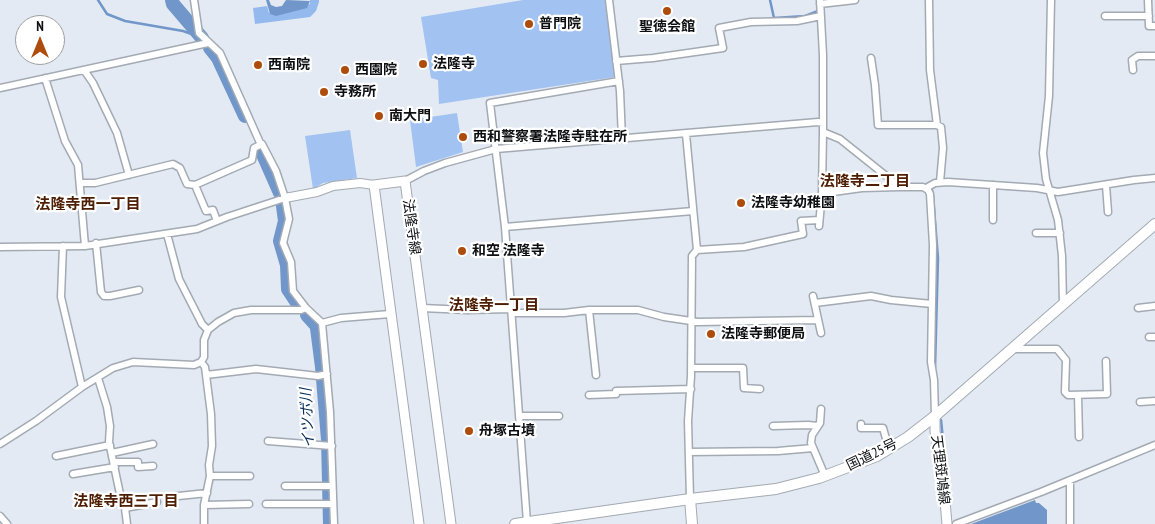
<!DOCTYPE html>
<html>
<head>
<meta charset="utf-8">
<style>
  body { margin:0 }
  #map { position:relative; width:1155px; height:524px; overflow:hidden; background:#e3eaf3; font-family:"PT Sans Narrow",sans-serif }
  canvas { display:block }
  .north { position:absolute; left:15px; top:15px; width:50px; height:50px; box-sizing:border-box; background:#fff; border:1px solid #9e9fa0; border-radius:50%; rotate:0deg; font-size:14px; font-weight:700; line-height:20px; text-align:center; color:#0d0f12 }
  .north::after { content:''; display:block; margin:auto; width:18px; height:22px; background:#ad4c0b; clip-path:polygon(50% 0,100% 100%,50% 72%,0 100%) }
</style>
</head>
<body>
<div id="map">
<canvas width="1155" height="524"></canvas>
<div class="north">N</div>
</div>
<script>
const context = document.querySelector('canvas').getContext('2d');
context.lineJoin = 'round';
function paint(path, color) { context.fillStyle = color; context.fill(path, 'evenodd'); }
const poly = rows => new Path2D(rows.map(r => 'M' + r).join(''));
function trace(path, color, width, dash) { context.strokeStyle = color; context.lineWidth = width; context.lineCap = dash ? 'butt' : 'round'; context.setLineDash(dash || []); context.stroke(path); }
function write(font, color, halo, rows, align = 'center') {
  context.font = font + ' "PT Sans Narrow","Noto Sans JP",sans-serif'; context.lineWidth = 4.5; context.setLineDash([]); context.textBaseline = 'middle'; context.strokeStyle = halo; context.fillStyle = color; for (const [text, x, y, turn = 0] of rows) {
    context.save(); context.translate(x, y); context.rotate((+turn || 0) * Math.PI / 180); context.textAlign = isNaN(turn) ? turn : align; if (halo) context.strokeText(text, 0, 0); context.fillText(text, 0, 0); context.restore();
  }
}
const green = poly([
  [523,0,605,0,615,77,439,104,438,80,431,78,421,17],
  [457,113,463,152,416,167,410,120],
  [350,130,357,178,323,183,313,189,305,136]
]);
const forest = poly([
  [310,0,319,0,319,2,316,11,310,17,255,24,253,8,267,6,269,13,310,4]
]);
const water = poly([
  [266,0,269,0,271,5,276,7,282,6,286,0,310,1,307,8,276,16,270,14],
  [1035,500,1036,503,1039,503,1047,510,1047,524,971,524]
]);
const stream = poly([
  [98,0,107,14,125,21,183,31,200,37],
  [770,0,774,18,805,16,818,11,818,14],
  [827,188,853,186],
  [932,190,933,196,938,258,935,368],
  [941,420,948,488]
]);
const river = poly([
  [172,0,173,4,202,38],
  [210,48,218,58,245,116],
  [261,150,280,193],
  [283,206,285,221,280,241,287,265,288,289,298,304],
  [307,315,316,325,317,328,322,367,328,440,330,524]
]);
const minor = poly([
  [194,0,199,33,220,53,261,145],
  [609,0,620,91,622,139],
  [820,0,823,55,823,132,840,139,900,187,923,187,928,190,930,194,933,245,931,362,934,380,935,416],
  [929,0,930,70,937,125],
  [1051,0,1049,96,1043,153,1046,179,1058,220,1062,256,1063,305],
  [1148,0,1149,26,1155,26],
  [820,4,855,0],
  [1105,16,1149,16],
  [871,58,875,85,878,125,937,125,941,127,943,148,940,182],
  [616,61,653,58,723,48,719,28,751,22,797,21,821,16],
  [84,70,93,83,117,133,129,175],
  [1133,70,1132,60,1138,56,1155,56],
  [45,78,65,141,78,165,85,246],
  [0,88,208,43],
  [686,134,697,250],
  [405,181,424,171,445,163,496,149,818,122,823,123],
  [80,183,95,183,173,164,180,168,187,184,195,185,252,160,254,148,262,144,276,171,285,198,289,219,283,243,291,262,293,291,306,308,322,323,330,412,334,524],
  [195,185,206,211,213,210,217,221],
  [993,185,993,220],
  [1106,185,1108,212],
  [926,188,935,183,948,182,1037,188,1058,192,1134,180,1155,178],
  [822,192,833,192,862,188,900,187],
  [819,226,822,192,823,132],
  [505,227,693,211],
  [1036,233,1060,233],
  [167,234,179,279,202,324,208,330],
  [96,243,101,292,104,296,110,296,139,290],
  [63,246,61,297,82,387],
  [0,247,85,246,197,229,227,217,285,198],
  [813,296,821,333],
  [815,303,871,296,891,300,932,304],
  [422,308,467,310,511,309],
  [1138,308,1155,306],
  [589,310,596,375],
  [512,313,564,313,589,310,638,310,664,317,698,322,817,320],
  [322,323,341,318,390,314],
  [1149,337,1155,337],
  [1013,349,1057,349,1066,360,1065,392,1068,395,1107,394,1106,361],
  [201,362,205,367,211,414,212,446,209,465,210,476,204,505,204,524],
  [691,368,743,368,744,388,760,389],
  [206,375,256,369,318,376,327,374],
  [98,378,107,407,110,426,109,442,120,494,125,508,127,524],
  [589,395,616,394,616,391,691,389],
  [1078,395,1079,437],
  [1140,402,1155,401],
  [821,409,820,423,812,435,811,443,825,476],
  [520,416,559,416],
  [861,424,861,428,883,428,889,449],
  [773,426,808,425,818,426],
  [268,441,332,446],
  [0,444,36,421,82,387,113,368,133,362,194,365,201,362,204,357,204,340,208,330,218,322,234,313,251,310,301,310,306,308],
  [689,452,778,451,813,448],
  [112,453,153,444],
  [56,456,110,445],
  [114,462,138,462,138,467,153,466],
  [73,474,115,467],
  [210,476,250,476],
  [1070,480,1070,524],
  [285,486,332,486],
  [169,497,207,493],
  [690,499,688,421,691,376,692,256,697,250,744,247,803,234,801,221,819,220],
  [266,504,332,504],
  [204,505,249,504],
  [125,508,157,502],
  [0,516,7,524],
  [527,522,505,227,490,103,619,81],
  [956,524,1041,492,1155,445]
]);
const tertiary = poly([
  [285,198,317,192,333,186,360,183,374,185]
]);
const secondary = poly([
  [935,416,935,431,944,489,947,524],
  [419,524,374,185,405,181,451,524]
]);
const primary = poly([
  [690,499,692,524]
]);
const trunk = poly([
  [515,524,690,499,776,489,819,478,877,456,908,437,935,416,1155,224]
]);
const markers = [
  [667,11,5,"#ad4c0b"],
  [529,24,5,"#ad4c0b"],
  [423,64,5,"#ad4c0b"],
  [258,65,5,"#ad4c0b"],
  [345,70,5,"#ad4c0b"],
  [324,92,5,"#ad4c0b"],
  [379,116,5,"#ad4c0b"],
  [463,137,5,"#ad4c0b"],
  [741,203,5,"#ad4c0b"],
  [462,251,5,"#ad4c0b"],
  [711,334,5,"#ad4c0b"],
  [469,431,5,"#ad4c0b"]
];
const poiNames = [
  ["普門院",539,24],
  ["聖徳会館",667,27,"center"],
  ["法隆寺",433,64],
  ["西南院",268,65],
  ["西園院",355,70],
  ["寺務所",334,92],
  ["南大門",389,116],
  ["西和警察署法隆寺駐在所",473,137],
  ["法隆寺幼稚園",751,203],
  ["和空 法隆寺",472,251],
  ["法隆寺郵便局",721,334],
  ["舟塚古墳",479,431]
];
const streetNames = [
  ["法隆寺線",411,227,82],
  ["国道25号",872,455,-26],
  ["天理斑鳩線",940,470,83]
];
const neighbourhoodNames = [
  ["法隆寺二丁目",865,182],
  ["法隆寺西一丁目",88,205],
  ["法隆寺一丁目",494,306],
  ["法隆寺西三丁目",126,502]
];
const waterNames = [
  ["イツボ川",308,418,-93]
];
paint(green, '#a2c3f1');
paint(forest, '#93b9ee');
paint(water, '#7196c9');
trace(stream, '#7196c9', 2.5);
trace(river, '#7196c9', 14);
trace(minor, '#a3aab3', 9);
trace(tertiary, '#a3aab3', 10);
trace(secondary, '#a3aab3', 11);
trace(primary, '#a3aab3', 12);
trace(trunk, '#a3aab3', 12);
trace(minor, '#fff', 6);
trace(tertiary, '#fff', 8);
trace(secondary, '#fff', 9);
trace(primary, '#fff', 10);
trace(trunk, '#fff', 10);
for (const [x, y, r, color] of markers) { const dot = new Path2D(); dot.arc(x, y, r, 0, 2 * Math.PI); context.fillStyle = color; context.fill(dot); trace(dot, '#fff', 2); }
write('bold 14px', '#0d0f12', '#fff', poiNames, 'left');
write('14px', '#0d0f12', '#fff', streetNames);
write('bold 15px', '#4d1e03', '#fff', neighbourhoodNames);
write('italic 15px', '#0c3160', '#fff', waterNames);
</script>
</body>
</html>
